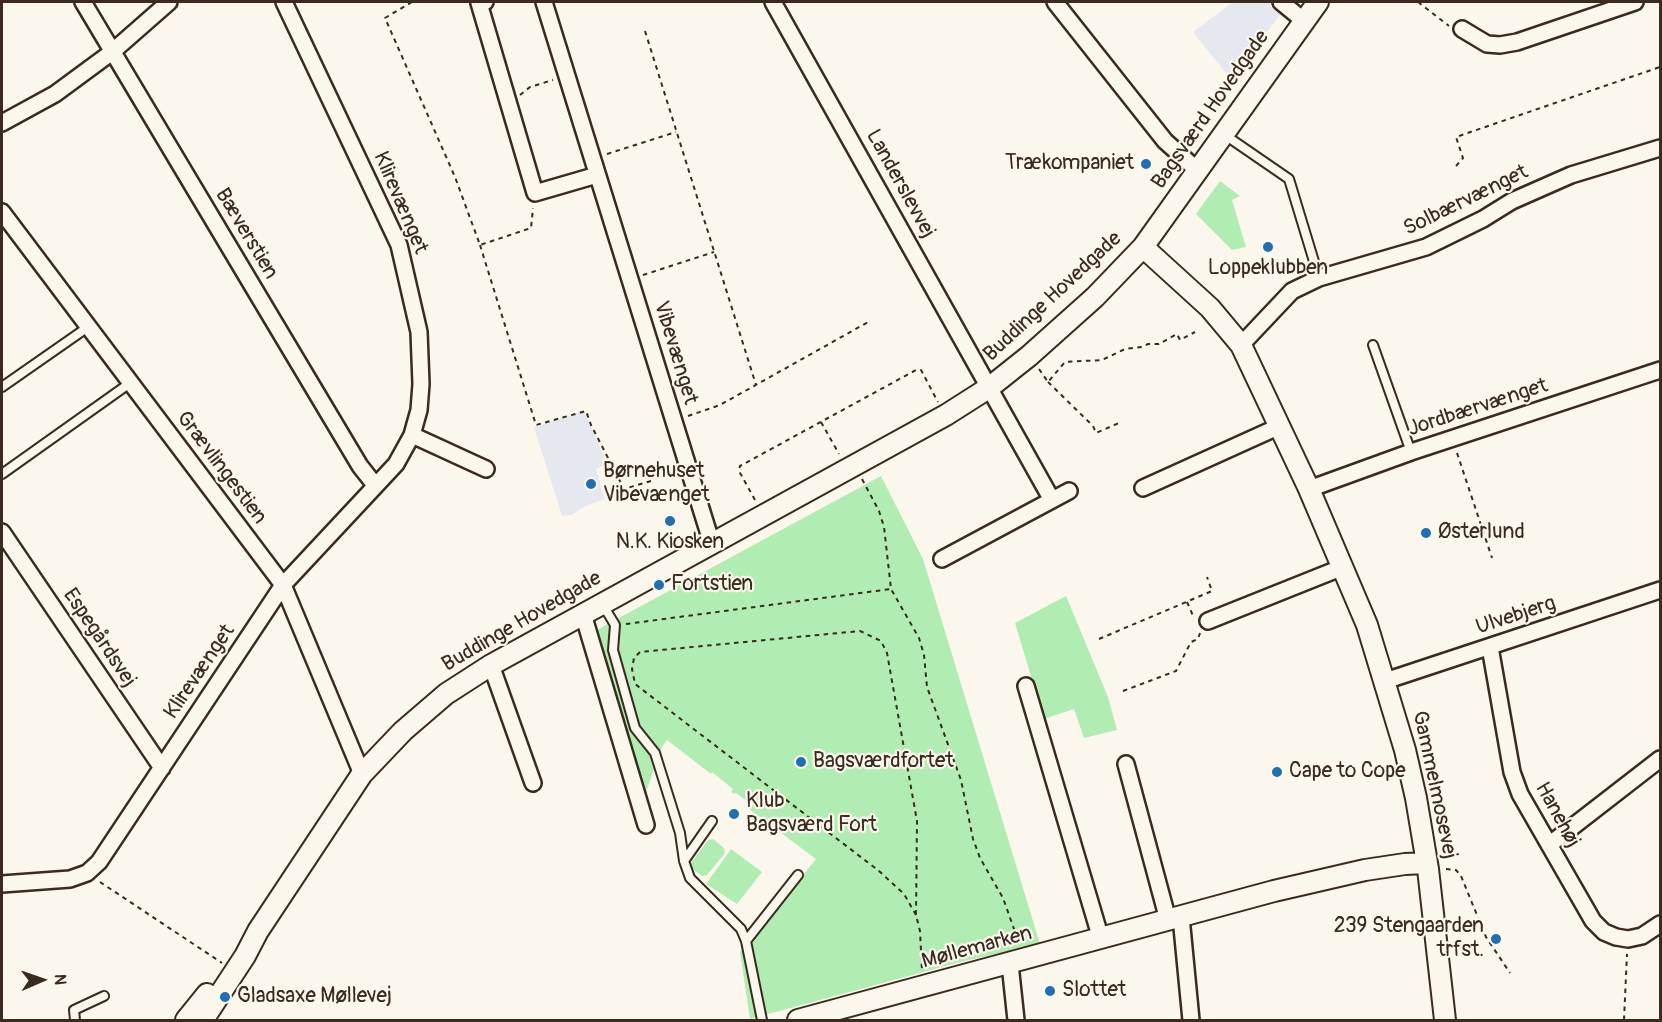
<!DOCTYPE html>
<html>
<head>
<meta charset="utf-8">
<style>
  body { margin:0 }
  #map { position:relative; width:1662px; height:1022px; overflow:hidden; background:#fbf7ec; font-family:Pangolin,sans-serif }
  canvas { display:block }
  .frame { position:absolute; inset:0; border:3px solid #3b2a1e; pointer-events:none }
  .north { position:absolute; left:12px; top:950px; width:60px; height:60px; -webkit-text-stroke:4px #fbf7ec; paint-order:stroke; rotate:88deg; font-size:16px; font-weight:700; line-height:24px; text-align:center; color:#3b2a1e }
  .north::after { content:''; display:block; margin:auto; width:21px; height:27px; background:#3b2a1e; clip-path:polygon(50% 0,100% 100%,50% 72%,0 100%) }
</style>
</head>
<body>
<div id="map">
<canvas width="1662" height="1022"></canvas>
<div class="frame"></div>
<div class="north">N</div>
</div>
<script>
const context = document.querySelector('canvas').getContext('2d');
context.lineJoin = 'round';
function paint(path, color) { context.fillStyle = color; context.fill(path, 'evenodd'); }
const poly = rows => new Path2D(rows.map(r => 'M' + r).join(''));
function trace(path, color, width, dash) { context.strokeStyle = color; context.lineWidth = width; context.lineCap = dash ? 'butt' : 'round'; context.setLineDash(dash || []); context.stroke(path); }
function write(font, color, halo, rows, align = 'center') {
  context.font = font + ' Pangolin,sans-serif'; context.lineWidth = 4.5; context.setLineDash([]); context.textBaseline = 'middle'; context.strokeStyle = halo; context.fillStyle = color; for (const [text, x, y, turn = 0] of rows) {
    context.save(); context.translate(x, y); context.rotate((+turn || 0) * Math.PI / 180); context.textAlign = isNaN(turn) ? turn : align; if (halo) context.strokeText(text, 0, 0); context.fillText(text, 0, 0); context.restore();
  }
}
const built = poly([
  [1233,2,1272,2,1282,13,1230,78,1193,32],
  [584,411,607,463,596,469,605,499,585,506,572,515,562,516,534,427]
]);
const green = poly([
  [1220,181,1240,196,1232,200,1246,247,1232,250,1196,214],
  [881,476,923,559,1040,944,964,961,750,1019,740,952,816,859,745,806,748,802,736,793,734,794,731,792,733,789,712,772,711,774,667,740,662,747,646,792,593,632],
  [1066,596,1108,697,1117,730,1084,738,1074,709,1044,719,1015,623],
  [713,839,724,848,725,853,707,875,702,876,691,868,691,863,708,840],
  [731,849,762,872,737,904,706,884]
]);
const path = poly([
  [412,2,385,18,455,177,480,245,531,228,533,208],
  [1418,2,1449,26],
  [645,31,756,385],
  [520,95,530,87,553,80],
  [607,154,676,132],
  [1456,166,1463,158,1456,137,1660,67],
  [480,245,536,425,586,411,591,425,624,489,651,481],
  [643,275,714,252],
  [1039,369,1048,382,1065,362,1102,360,1125,349,1142,347,1148,344,1159,344,1177,334,1180,340,1195,332],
  [1048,382,1093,426,1096,433,1119,423],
  [688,416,720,405,870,321],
  [821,422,839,454],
  [1457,453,1492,558],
  [666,476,674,473],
  [862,479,879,511,884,527,891,589,919,638,924,655,927,687,961,780,973,839,980,858,1003,898,1019,943],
  [755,500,739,471,740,466,916,370,921,370,938,402],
  [1187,602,1194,618],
  [626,624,891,589],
  [1099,639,1212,591,1207,577],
  [1123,691,1176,671,1191,642,1198,639,1200,633],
  [1446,869,1456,870,1461,876,1486,937,1510,973],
  [100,882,222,963],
  [916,915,904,894,879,871,635,684,632,669,634,658,640,652,860,631,881,641,887,653,917,821,916,915,920,931,922,970],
  [1624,1020,1627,954]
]);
const service = poly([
  [1225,135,1289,179,1319,278],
  [1373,345,1411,452],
  [2,387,88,327],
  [2,474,130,383],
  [603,605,615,625,613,650,635,728,655,753,680,833,684,861,690,878,741,929,746,941,762,1020],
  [684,861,712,821],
  [746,941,798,875],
  [75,1020,74,1010,104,996]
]);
const minor = poly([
  [83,2,360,466,375,485],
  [485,2,479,3,535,193,597,175],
  [544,2,712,544],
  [773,2,1052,500],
  [1055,2,1165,141,1197,170],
  [1281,2,1303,20],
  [1462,29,1487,44,1500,45,1517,42,1635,2],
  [2,123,55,94,112,52,169,2],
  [2,212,283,585,362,774],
  [1241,345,1292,291,1319,278,1426,247,1483,219,1512,201,1571,175,1660,148],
  [412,435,486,469],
  [1143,488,1280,426],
  [1309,489,1411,452,1660,370],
  [2,532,162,768],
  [942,559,1069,491],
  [583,614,646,825],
  [1208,621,1343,567],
  [1490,647,1512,772,1520,794,1593,921,1604,932,1616,937,1628,939,1642,936,1660,924],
  [491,665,533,783],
  [1385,681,1660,590],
  [1026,686,1101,939],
  [1126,764,1168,920],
  [1549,845,1660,759],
  [2,884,70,879,87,873,99,862,283,585,396,464,412,435,419,410,421,384,419,332,399,245,284,2],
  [1181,917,1191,1020],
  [1010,964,1016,1020]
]);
const tertiary = poly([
  [1143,247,1210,308,1241,345,1309,489,1367,625,1405,750,1416,798,1428,869,1445,1020],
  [186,1020,207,994],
  [203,1020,245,956,258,931,362,774,403,731,446,694,491,665,946,415,990,387,1029,356,1095,297,1143,247,1318,2],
  [798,1020,1274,891,1365,870,1405,864,1427,863]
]);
const markers = [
  [1146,164,6,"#1f6fb2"],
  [1268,247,6,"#1f6fb2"],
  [591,484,6,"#1f6fb2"],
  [670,521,6,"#1f6fb2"],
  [1426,533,6,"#1f6fb2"],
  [659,585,6,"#1f6fb2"],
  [801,762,6,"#1f6fb2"],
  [1277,772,6,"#1f6fb2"],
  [734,814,6,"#1f6fb2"],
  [1496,939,6,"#1f6fb2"],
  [1050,991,6,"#1f6fb2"],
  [225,997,6,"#1f6fb2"]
];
const streetNames = [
  ["Bagsværd Hovedgade",1211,110,-55],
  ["Landerslevvej",900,184,61],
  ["Solbærvænget",1466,201,-26],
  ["Klirevænget",400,203,67],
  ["Bæverstien",246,234,59],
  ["Buddinge Hovedgade",1053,297,-43],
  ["Vibevænget",675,353,73],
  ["Jordbærvænget",1478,408,-18],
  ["Grævlingestien",221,468,53],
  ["Ulvebjerg",1516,616,-18],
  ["Buddinge Hovedgade",522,622,-30],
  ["Espegårdsvej",99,638,56],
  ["Klirevænget",200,672,-56],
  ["Gammelmosevej",1434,785,78],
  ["Hanehøj",1557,815,61],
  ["Møllemarken",977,948,-15]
];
const poiNames = [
  ["Trækompaniet",1134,164,"right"],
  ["Loppeklubben",1268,269,"center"],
  ["Børnehuset",603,472],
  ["Vibevænget",603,496],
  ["Østerlund",1438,533],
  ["N.K. Kiosken",670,543,"center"],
  ["Fortstien",671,585],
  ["Bagsværdfortet",813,762],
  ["Cape to Cope",1289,772],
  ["Klub",746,802],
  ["Bagsværd Fort",746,826],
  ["239 Stengaarden",1484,927,"right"],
  ["trfst.",1484,951,"right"],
  ["Slottet",1062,991],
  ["Gladsaxe Møllevej",237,997]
];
paint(built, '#e5e8ee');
paint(green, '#b1edb2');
trace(service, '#3b2a1e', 12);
trace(minor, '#3b2a1e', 20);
trace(tertiary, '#3b2a1e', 24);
trace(path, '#3b2a1e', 2, [4.5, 4.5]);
trace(service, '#fbf7ec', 8);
trace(minor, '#fbf7ec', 15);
trace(tertiary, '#fbf7ec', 20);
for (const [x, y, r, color] of markers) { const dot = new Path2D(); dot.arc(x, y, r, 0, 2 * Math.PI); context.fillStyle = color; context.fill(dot); trace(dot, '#fbf7ec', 2); }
write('21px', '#3b2a1e', '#fbf7ec', streetNames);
write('21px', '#3b2a1e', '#fbf7ec', poiNames, 'left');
</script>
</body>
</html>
